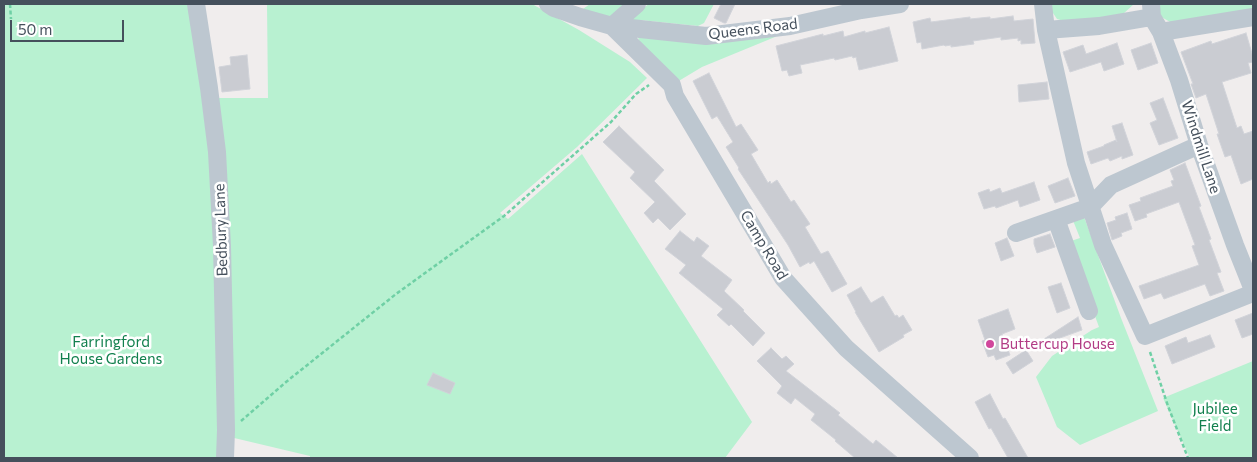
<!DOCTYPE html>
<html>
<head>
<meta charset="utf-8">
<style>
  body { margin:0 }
  #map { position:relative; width:1257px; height:462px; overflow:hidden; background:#f0eded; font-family:Commissioner,sans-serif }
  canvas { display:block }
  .frame { position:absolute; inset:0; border:5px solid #45505c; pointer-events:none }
  .scale { position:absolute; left:10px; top:20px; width:114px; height:22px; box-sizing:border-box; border:2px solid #45505c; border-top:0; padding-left:6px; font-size:15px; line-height:18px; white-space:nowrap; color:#45505c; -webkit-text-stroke:4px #fff; paint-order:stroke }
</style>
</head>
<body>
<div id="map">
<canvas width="1257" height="462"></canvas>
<div class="frame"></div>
<div class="scale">50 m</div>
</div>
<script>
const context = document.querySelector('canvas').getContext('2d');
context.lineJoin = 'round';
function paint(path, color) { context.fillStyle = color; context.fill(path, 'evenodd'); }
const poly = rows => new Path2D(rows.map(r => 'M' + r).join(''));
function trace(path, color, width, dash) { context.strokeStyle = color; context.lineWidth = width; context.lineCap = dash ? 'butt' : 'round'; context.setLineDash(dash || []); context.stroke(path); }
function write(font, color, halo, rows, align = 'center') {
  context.font = font + ' Commissioner,sans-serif'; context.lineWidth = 5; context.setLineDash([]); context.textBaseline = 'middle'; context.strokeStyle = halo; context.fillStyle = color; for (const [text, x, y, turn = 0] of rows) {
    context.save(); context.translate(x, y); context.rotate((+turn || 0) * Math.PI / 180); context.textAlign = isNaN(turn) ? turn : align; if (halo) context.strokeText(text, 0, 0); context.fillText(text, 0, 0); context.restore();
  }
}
const green = poly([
  [4,4,188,4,211,151,220,458,4,458],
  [267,4,532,4,579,30,630,62,647,78,577,147,500,213,508,219,582,154,752,422,725,458,310,458,310,456,230,437,215,98,268,98],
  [590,4,635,4,640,10,649,4,714,4,704,23,698,26,640,20,641,36,790,26,775,37,702,67,672,85,640,43,635,29,583,9],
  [1050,4,1134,4,1123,14,1074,24,1057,19,1049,7],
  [1154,4,1253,4,1253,11,1172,23,1156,14],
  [1083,214,1121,318,1158,411,1080,445,1057,427,1036,377,1052,356,1092,330,1099,327,1068,242,1080,238,1072,218],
  [1253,361,1253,458,1190,458,1163,398]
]);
const building = poly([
  [721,4,735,4,726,23,724,23,714,18,721,4],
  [1013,16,1014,21,1033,19,1035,43,1021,44,1021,40,1018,41,1018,38,1001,40,1001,37,973,41,974,44,951,47,951,45,945,46,944,45,922,49,921,42,917,43,913,22,930,18,931,22,970,17,970,19,990,17,990,19,1013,16],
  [889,27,898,61,859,70,856,57,853,58,852,56,835,60,834,58,800,65,802,73,789,76,787,70,782,71,776,46,823,34,823,36,843,31,844,37,865,31,865,33,889,27],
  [1246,33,1253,57,1253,62,1248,63,1251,73,1222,82,1237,128,1241,126,1244,134,1253,131,1253,179,1241,184,1231,155,1225,157,1217,134,1219,134,1206,94,1196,98,1191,84,1193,84,1181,52,1211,41,1212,44,1246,33],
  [1117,43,1124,64,1104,71,1101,62,1070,72,1063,52,1083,45,1086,54,1117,43],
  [1151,43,1158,63,1138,70,1131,50,1151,43],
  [247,55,250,89,222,92,219,67,231,65,230,57,247,55],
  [709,73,736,127,741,124,758,150,751,154,768,183,770,181,771,184,777,180,791,202,794,200,810,224,805,227,821,254,828,251,847,284,832,292,814,261,810,264,809,262,800,267,788,245,738,169,739,168,726,147,733,142,717,116,712,119,693,81,709,73],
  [1047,82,1049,99,1019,102,1018,85,1047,82],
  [1163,98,1178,138,1159,145,1150,123,1157,120,1150,103,1163,98],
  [1122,123,1133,155,1122,159,1122,156,1110,161,1108,158,1091,164,1087,152,1104,146,1104,145,1116,140,1117,142,1112,126,1122,123],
  [619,126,664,170,654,181,686,214,670,230,658,218,653,223,644,213,655,202,630,178,635,172,603,142,619,126],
  [1185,163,1201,206,1199,207,1211,239,1209,240,1221,272,1217,273,1224,291,1210,296,1205,284,1164,299,1161,293,1144,299,1139,286,1199,265,1192,246,1195,245,1179,202,1146,214,1147,217,1135,221,1129,205,1141,201,1140,198,1173,186,1171,181,1174,180,1170,170,1185,163],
  [1068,178,1075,196,1055,203,1048,186,1068,178],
  [1034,182,1040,200,1020,207,1018,200,996,208,995,206,984,209,978,193,989,189,990,192,1000,188,1002,193,1034,182],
  [1127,213,1132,229,1121,233,1122,236,1112,240,1107,223,1116,220,1115,217,1127,213],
  [680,231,694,242,697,237,709,246,701,256,732,280,724,291,744,310,743,311,765,333,753,346,731,324,729,326,717,315,723,309,679,273,686,265,665,249,680,231],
  [1050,234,1055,247,1037,253,1034,244,1034,239,1050,234],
  [1007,238,1014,256,1001,261,995,243,1007,238],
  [1061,283,1070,308,1057,313,1048,287,1061,283],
  [861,287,871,303,883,296,895,316,897,315,899,318,903,315,912,330,903,335,904,337,879,352,855,312,856,312,847,295,861,287],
  [1008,309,1015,329,1002,334,1010,355,996,360,994,355,988,357,982,341,985,340,978,320,1008,309],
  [1253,313,1253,334,1242,338,1235,320,1253,313],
  [1078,317,1082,330,1046,343,1044,339,1078,317],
  [1210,335,1215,347,1172,364,1165,346,1186,337,1188,343,1210,335],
  [771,348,782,359,786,356,794,364,786,371,840,413,838,415,873,444,876,440,898,458,855,458,835,441,836,440,811,420,815,414,795,398,791,404,777,393,782,386,757,361,771,348],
  [1026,350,1033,361,1013,374,1006,363,1026,350],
  [433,373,455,383,450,394,427,385,433,373],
  [990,394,1003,419,1005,418,1028,458,1008,458,991,428,989,429,975,402,990,394]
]);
const path = poly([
  [10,4,11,19],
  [1150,352,1168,406,1188,458],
  [241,421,286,382,396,294,504,216,611,122,636,94,649,85]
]);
const minor = poly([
  [196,4,209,88,217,152,222,246,226,430,225,458],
  [548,4,554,8,580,17,612,26,706,36,790,26,861,10,900,4],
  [1043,4,1046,30,1099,26,1152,17],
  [1151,4,1152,17,1161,32,1179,80,1199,145,1235,245,1253,290],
  [612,26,672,85,675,96,783,278,846,348,970,458],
  [612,26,637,4],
  [1046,30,1076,163,1103,245,1145,336,1253,293],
  [1161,32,1253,17],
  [1056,219,1089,311],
  [1016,233,1090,207,1111,185,1199,145]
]);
const markers = [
  [990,344,5,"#d1479c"]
];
const streetNames = [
  ["Queens Road",753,29,-7],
  ["Windmill Lane",1201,147,72],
  ["Bedbury Lane",221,230,-92],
  ["Camp Road",764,245,59]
];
const parkNames = [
  ["Farringford",111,342],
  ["House Gardens",111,359],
  ["Jubilee",1215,409],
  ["Field",1215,426]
];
const hotelNames = [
  ["Buttercup House",1000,344]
];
paint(green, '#b8f1d1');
paint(building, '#caccd2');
trace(building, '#d1d3d9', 1);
trace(path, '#6fd0a5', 2.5, [4, 2.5]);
trace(minor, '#bdc7d0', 18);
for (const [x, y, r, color] of markers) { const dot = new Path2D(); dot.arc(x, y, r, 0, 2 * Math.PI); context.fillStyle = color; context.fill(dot); trace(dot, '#fff', 2); }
write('15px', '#45505c', '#fff', streetNames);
write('15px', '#12804e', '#fff', parkNames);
write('15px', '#b23c85', '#fff', hotelNames, 'left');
</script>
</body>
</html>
